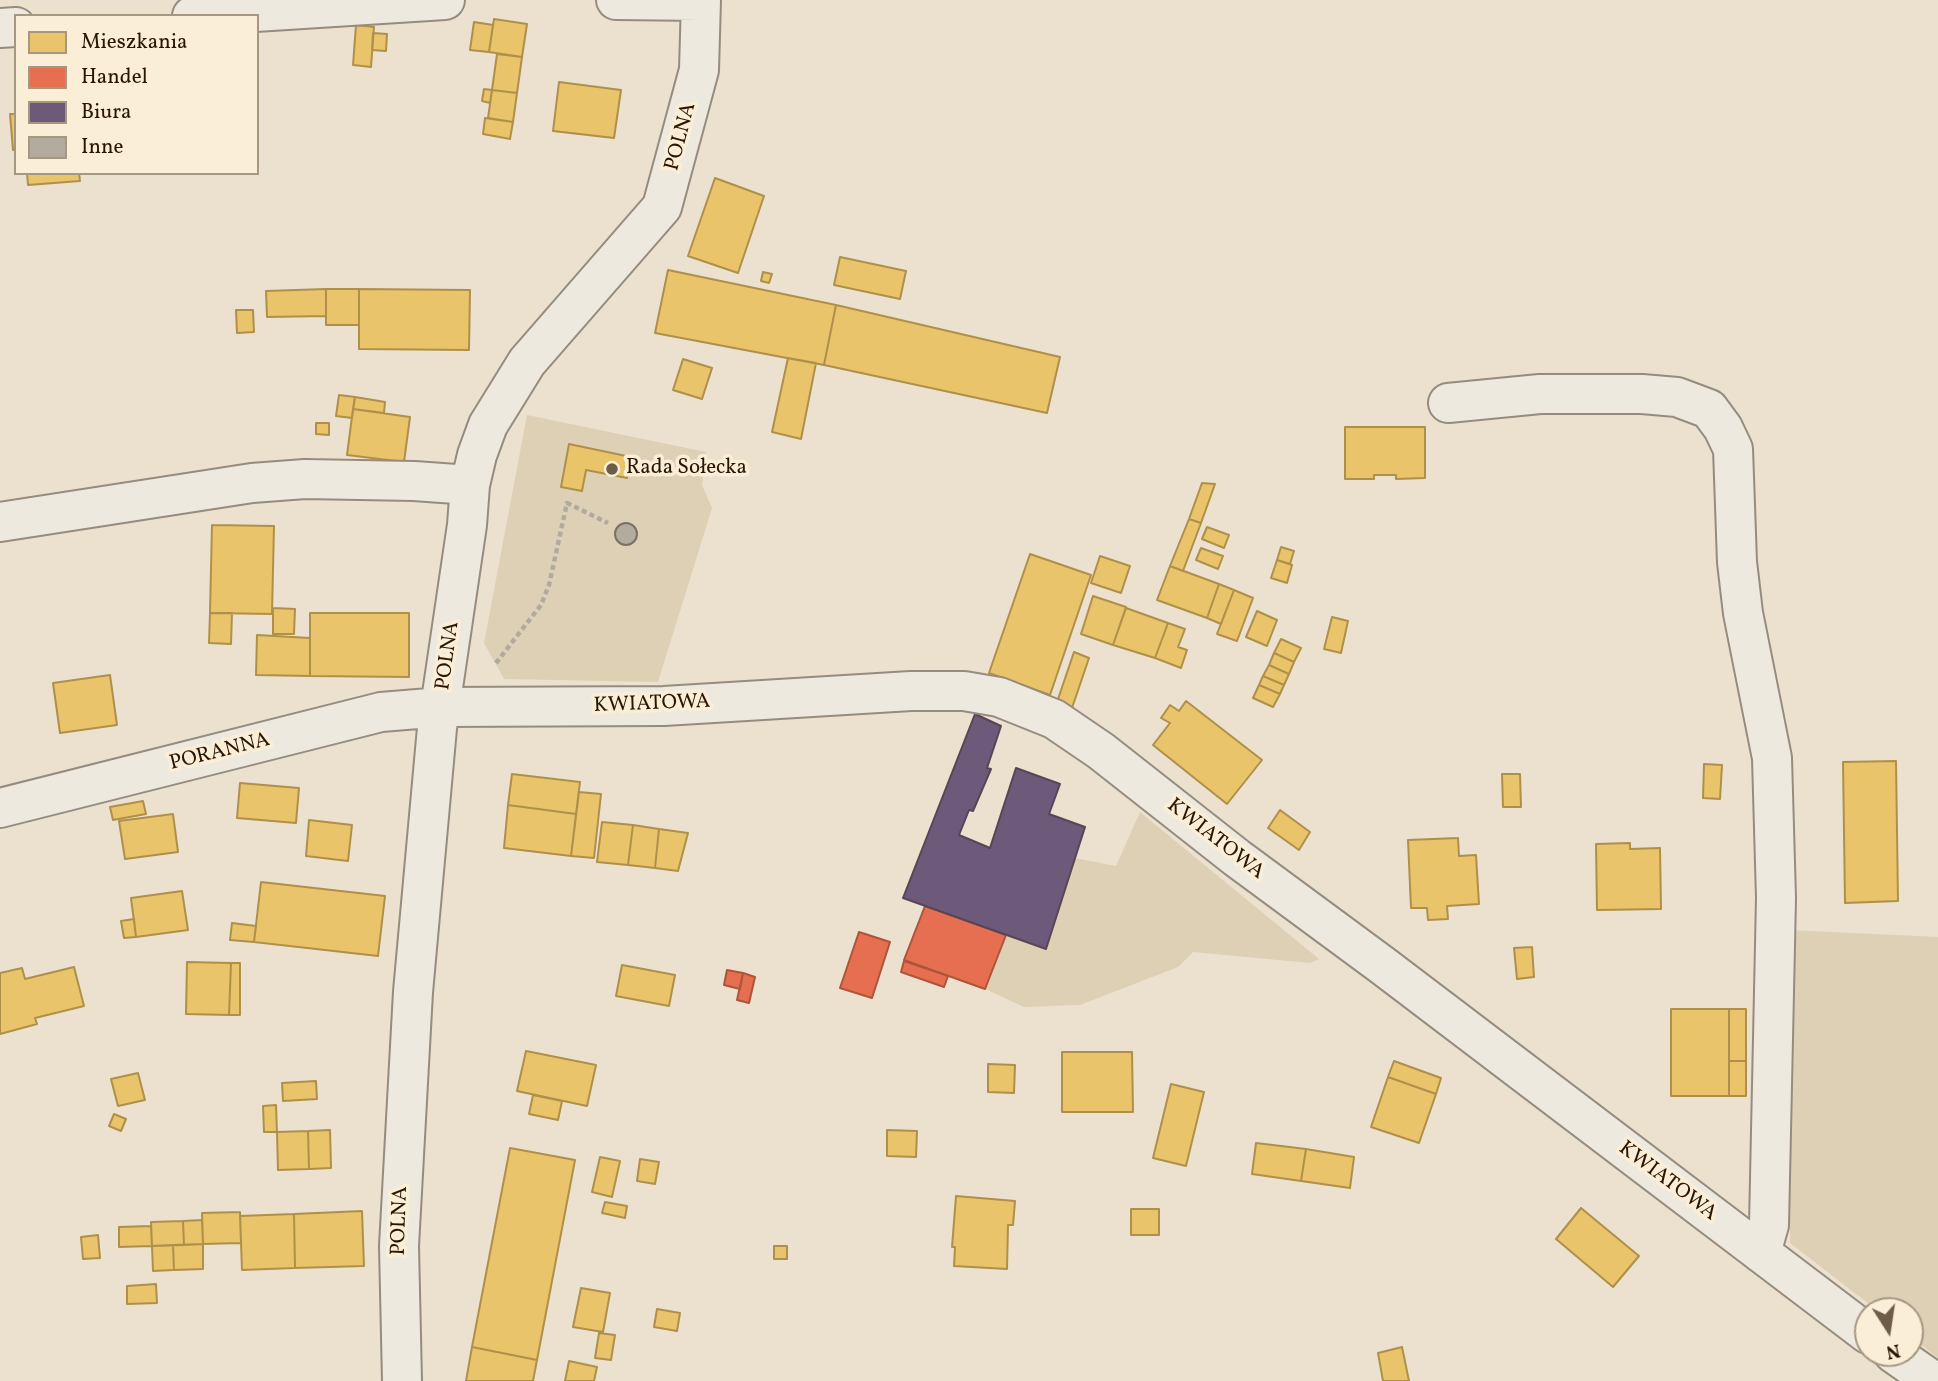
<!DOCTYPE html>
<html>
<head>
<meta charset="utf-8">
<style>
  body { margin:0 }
  #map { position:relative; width:1938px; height:1381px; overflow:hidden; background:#ebe1ce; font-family:Vollkorn,serif }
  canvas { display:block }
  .legend { position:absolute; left:14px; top:14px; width:245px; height:161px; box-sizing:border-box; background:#faeed7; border:2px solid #a69781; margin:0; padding:9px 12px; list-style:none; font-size:21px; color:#291500 }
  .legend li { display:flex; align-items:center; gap:14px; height:35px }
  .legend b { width:35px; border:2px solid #a69781 }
  .north { position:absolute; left:1854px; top:1297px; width:70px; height:70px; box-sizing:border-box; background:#faeed7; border:2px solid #a69781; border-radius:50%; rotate:168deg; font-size:19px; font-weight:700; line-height:28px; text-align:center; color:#291500 }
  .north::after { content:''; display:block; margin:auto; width:24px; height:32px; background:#6d5c48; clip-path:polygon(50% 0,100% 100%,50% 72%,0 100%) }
</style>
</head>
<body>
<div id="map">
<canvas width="1938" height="1381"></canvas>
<ul class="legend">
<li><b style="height:19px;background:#e9c46a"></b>Mieszkania</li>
<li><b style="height:19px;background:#e76f51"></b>Handel</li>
<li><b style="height:19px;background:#6d597a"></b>Biura</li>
<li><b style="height:19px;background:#b3ab9c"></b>Inne</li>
</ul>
<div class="north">N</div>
</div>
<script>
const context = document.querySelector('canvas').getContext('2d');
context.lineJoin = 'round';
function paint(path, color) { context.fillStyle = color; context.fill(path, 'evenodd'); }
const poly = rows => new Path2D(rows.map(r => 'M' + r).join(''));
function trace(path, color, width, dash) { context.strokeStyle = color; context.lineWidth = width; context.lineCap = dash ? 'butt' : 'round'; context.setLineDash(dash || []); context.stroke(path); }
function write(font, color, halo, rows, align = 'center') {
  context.font = font + ' Vollkorn,serif'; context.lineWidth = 7; context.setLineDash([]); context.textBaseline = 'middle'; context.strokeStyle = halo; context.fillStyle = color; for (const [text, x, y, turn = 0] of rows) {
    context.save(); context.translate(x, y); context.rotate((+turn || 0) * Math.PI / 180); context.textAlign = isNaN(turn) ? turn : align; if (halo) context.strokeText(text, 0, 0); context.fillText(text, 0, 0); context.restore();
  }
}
const green = poly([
  [527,415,706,452,702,485,712,508,658,682,504,679,484,643],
  [1140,812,1319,959,1310,963,1193,952,1178,967,1080,1005,1024,1007,985,989,1006,935,1075,858,1116,866],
  [1789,930,1938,937,1938,1358,1910,1336,1910,1311,1878,1311,1790,1243]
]);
const homes = poly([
  [494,19,527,24,522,57,489,52,494,19],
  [474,22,493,25,489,52,470,50,474,22],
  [356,25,374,27,371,67,353,65,356,25],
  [373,33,387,34,386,51,372,50,373,33],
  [497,54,522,57,517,93,492,90,497,54],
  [559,82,621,90,614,138,553,131,559,82],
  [484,89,492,90,490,103,482,101,484,89],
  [492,90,517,93,513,122,488,118,492,90],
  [10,114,16,114,16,150,13,150,10,114],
  [485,118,513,122,510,139,483,134,485,118],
  [27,173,79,173,80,181,28,185,27,173],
  [715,178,764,196,738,273,688,256,715,178],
  [840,257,906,271,900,299,834,285,840,257],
  [668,270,836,305,824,365,655,333,668,270],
  [763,272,772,274,769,283,761,281,763,272],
  [326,289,359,289,359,325,326,325,326,289],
  [326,289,326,316,267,317,266,291,326,289],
  [359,289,470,290,469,350,359,349,359,289],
  [836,305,1060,357,1047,413,824,365,836,305],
  [236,310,253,310,254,332,237,333,236,310],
  [788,358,816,363,801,439,772,432,788,358],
  [683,359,712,368,702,399,673,390,683,359],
  [339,395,355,397,352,418,336,416,339,395],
  [355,397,385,402,384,413,353,409,355,397],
  [353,409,410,417,404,462,347,455,353,409],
  [316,423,329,423,329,435,316,434,316,423],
  [1345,427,1425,427,1425,478,1396,479,1396,475,1374,475,1374,479,1345,479,1345,427],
  [569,444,631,457,627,478,586,470,582,491,561,487,569,444],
  [1202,483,1215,484,1201,523,1189,519,1202,483],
  [1189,519,1201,523,1183,571,1170,566,1189,519],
  [212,525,274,526,272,614,210,613,212,525],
  [1207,527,1229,535,1224,548,1202,539,1207,527],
  [1281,547,1294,551,1290,564,1277,560,1281,547],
  [1201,548,1223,556,1218,569,1196,560,1201,548],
  [1030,554,1091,575,1050,695,989,673,1030,554],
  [1100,556,1130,566,1121,593,1091,583,1100,556],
  [1277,560,1292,565,1287,583,1271,578,1277,560],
  [1170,566,1219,584,1207,618,1157,600,1170,566],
  [1219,584,1234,590,1221,624,1207,618,1219,584],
  [1234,590,1253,598,1237,641,1217,634,1234,590],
  [1093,596,1126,607,1113,645,1081,634,1093,596],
  [273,608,295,609,294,634,273,634,273,608],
  [1126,608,1168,623,1155,658,1113,645,1126,608],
  [1257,611,1277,620,1267,646,1246,637,1257,611],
  [210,613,232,613,231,644,209,643,210,613],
  [310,613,409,613,409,677,310,676,310,613],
  [1332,617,1348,621,1341,653,1324,649,1332,617],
  [1168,623,1185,629,1178,647,1187,650,1181,668,1155,658,1168,623],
  [257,635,310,638,310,676,256,675,257,635],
  [1281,639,1301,648,1294,662,1274,653,1281,639],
  [1074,652,1089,658,1071,711,1056,705,1074,652],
  [1274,653,1294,662,1289,674,1269,665,1274,653],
  [1269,665,1289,674,1284,685,1263,676,1269,665],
  [110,675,117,725,60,733,53,683,110,675],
  [1263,676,1284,685,1280,694,1259,685,1263,676],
  [1259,685,1280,694,1273,707,1253,698,1259,685],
  [1186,701,1262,760,1227,804,1153,745,1170,723,1161,718,1170,705,1179,711,1186,701],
  [1896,761,1898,901,1845,903,1843,762,1896,761],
  [1704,764,1722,765,1720,799,1703,798,1704,764],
  [512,774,580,782,576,814,508,805,512,774],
  [1502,774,1520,774,1521,807,1503,807,1502,774],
  [240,783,299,788,296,823,237,818,240,783],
  [579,792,601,794,594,858,571,856,579,792],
  [143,801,146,814,113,820,110,807,143,801],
  [508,805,576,814,571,856,504,848,508,805],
  [1280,810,1310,832,1299,850,1268,828,1280,810],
  [173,814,178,852,125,859,119,821,173,814],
  [309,820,352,825,348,861,306,856,309,820],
  [602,822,633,825,628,865,597,862,602,822],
  [633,825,659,829,655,868,628,865,633,825],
  [659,829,688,833,678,871,655,868,659,829],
  [1458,838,1459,856,1476,855,1479,904,1447,906,1448,919,1428,920,1427,908,1411,908,1408,840,1458,838],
  [1630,843,1630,849,1660,848,1661,909,1597,910,1596,844,1630,843],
  [261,882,385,896,378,956,254,942,261,882],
  [182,891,188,930,136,937,131,898,182,891],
  [134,919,136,937,124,938,121,921,134,919],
  [232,923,256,926,254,942,230,940,232,923],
  [1532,947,1534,977,1517,979,1514,948,1532,947],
  [187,962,231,963,229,1015,186,1014,187,962],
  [231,963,240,963,240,1015,229,1015,231,963],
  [622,965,675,975,669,1006,616,996,622,965],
  [74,967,84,1006,35,1018,37,1024,0,1034,0,973,22,968,25,979,74,967],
  [1671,1009,1729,1009,1729,1096,1671,1096,1671,1009],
  [1729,1009,1746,1009,1746,1061,1729,1061,1729,1009],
  [526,1051,596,1065,587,1106,517,1091,526,1051],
  [1062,1052,1132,1052,1133,1112,1062,1112,1062,1052],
  [1394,1061,1441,1078,1436,1094,1388,1077,1394,1061],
  [1729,1061,1746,1061,1746,1096,1729,1096,1729,1061],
  [988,1064,1015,1065,1014,1093,988,1092,988,1064],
  [138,1073,145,1100,118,1106,111,1079,138,1073],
  [1388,1077,1436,1094,1419,1143,1371,1127,1388,1077],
  [316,1081,317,1099,283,1101,282,1083,316,1081],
  [1171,1084,1204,1092,1186,1166,1153,1158,1171,1084],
  [533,1095,562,1101,558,1120,529,1114,533,1095],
  [276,1105,277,1132,264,1132,263,1106,276,1105],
  [114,1114,126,1119,121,1131,109,1126,114,1114],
  [330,1130,331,1168,309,1169,308,1131,330,1130],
  [887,1130,917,1131,916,1157,887,1156,887,1130],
  [308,1131,309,1169,278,1170,277,1132,308,1131],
  [1256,1143,1306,1149,1301,1181,1252,1174,1256,1143],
  [510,1148,575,1160,537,1360,472,1347,510,1148],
  [1306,1149,1354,1157,1350,1188,1301,1181,1306,1149],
  [600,1157,620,1161,612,1197,592,1192,600,1157],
  [640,1159,659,1162,655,1184,637,1181,640,1159],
  [956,1196,1015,1201,1013,1225,1008,1225,1007,1269,954,1266,955,1247,952,1247,956,1196],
  [605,1202,627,1206,625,1218,602,1213,605,1202],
  [1581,1208,1639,1256,1613,1287,1556,1239,1581,1208],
  [1131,1209,1159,1209,1159,1235,1131,1235,1131,1209],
  [362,1211,364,1266,295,1268,294,1214,362,1211],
  [240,1212,241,1243,203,1244,202,1213,240,1212],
  [294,1214,295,1268,242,1270,240,1216,294,1214],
  [202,1220,203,1244,184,1245,183,1221,202,1220],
  [183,1221,184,1245,152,1246,151,1222,183,1221],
  [151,1226,152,1246,119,1247,119,1227,151,1226],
  [98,1235,100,1258,83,1259,81,1237,98,1235],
  [203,1244,203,1269,174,1270,173,1245,203,1244],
  [173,1245,174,1270,153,1271,152,1246,173,1245],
  [774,1246,787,1246,787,1259,774,1259,774,1246],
  [156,1284,157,1303,127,1304,127,1286,156,1284],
  [581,1288,610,1293,603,1332,573,1327,581,1288],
  [657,1309,680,1313,677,1331,654,1327,657,1309],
  [599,1333,615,1335,611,1360,595,1358,599,1333],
  [472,1347,537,1360,533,1381,466,1381,472,1347],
  [1402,1347,1409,1381,1383,1381,1378,1353,1402,1347],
  [569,1361,597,1367,594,1381,565,1381,569,1361]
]);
const shops = poly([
  [925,906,1006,935,985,989,904,960,925,906],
  [859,932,890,942,872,998,840,988,859,932],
  [904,961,948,976,944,987,901,972,904,961],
  [727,970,743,973,740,989,724,985,727,970],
  [743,973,755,977,749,1003,737,1000,743,973]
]);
const offices = poly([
  [975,714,1001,726,987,768,991,769,973,811,969,810,959,835,990,848,1016,768,1060,784,1049,814,1085,827,1046,949,903,898,975,714]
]);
const building = poly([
  '615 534a11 11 0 1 1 22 0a11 11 0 1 1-22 0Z'
]);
const path = poly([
  [496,663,541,605,549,585,567,503,608,523]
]);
const minor = poly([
  [616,0,701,1],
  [192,16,445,0],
  [0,28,16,27],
  [1448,403,1540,394,1642,394,1677,397,1709,409,1723,428,1733,449,1737,562,1743,613,1772,758,1776,898,1769,1225,1761,1253],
  [0,522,252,483,305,479,414,481,470,485],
  [0,808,381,712,442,707,664,706,911,691,964,691,999,697,1054,719,1101,751,1237,858,1382,965,1868,1334],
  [1893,1353,1933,1381],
  [402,1381,399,1246,413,992,437,728,467,525,470,485,477,455,488,425,527,362,662,207,699,70,701,0]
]);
const markers = [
  [612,469,7,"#6d5c48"]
];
const streetNames = [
  ["POLNA",682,137,-75],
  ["POLNA",449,656,-82],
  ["KWIATOWA",652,705,-2],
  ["PORANNA",220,753,-14],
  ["KWIATOWA",1215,840,38],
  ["KWIATOWA",1667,1182,37],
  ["POLNA",401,1221,-88]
];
const poiNames = [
  ["Rada Sołecka",626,469]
];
paint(green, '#ded0b5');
paint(homes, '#e9c46a');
trace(homes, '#af904a', 2);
paint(shops, '#e76f51');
trace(shops, '#ae5439', 2);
paint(offices, '#6d597a');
trace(offices, '#594555', 2);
paint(building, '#b3ab9c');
trace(building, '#797164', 2);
trace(minor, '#958c7f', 42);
trace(path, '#b0aa9f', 4.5, [5, 3.5]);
trace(minor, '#eee9df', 38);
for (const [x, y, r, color] of markers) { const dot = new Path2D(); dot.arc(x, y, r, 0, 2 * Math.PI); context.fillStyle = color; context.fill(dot); trace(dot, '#faeed7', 2.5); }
write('21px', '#291500', '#faeed7', streetNames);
write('21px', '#291500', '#faeed7', poiNames, 'left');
</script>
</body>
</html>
